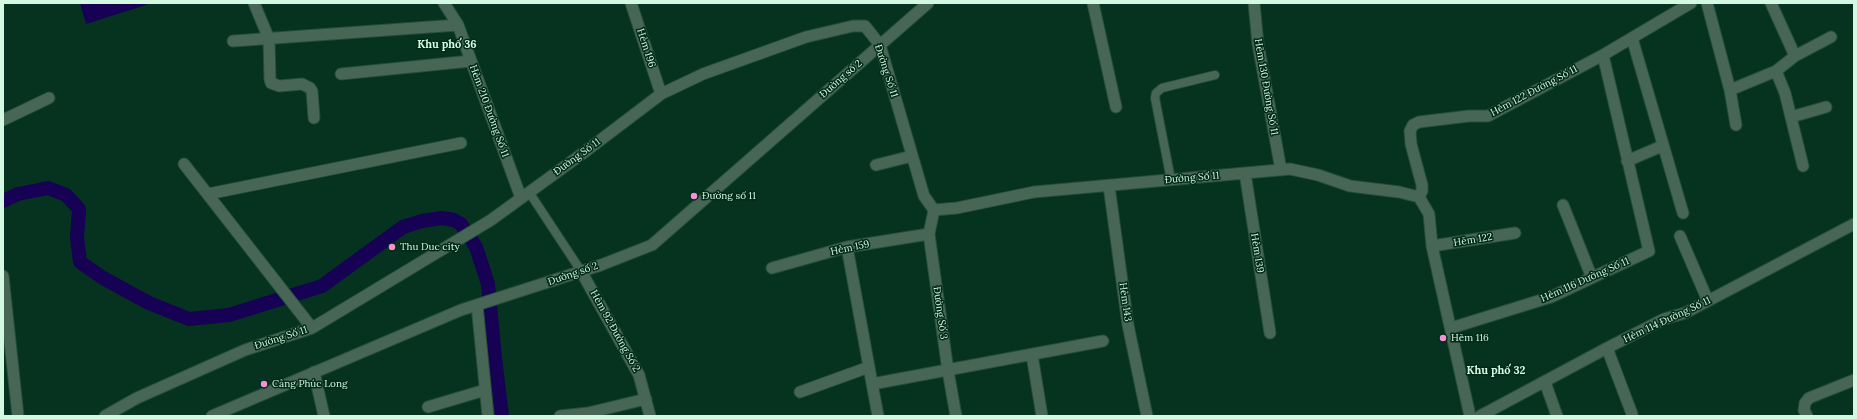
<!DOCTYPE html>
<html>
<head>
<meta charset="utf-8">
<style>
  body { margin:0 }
  #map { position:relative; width:1857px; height:419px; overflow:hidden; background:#063320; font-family:Lora,serif }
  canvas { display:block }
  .frame { position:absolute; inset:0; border:4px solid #d3f9e3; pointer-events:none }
</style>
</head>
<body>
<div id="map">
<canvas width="1857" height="419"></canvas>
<div class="frame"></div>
</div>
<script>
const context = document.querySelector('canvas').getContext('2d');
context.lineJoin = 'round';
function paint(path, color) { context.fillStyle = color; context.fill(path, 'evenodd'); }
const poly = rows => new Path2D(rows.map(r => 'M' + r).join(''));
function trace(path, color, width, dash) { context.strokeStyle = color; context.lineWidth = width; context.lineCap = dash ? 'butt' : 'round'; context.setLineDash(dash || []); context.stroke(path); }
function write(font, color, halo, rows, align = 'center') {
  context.font = font + ' Lora,serif'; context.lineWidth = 3; context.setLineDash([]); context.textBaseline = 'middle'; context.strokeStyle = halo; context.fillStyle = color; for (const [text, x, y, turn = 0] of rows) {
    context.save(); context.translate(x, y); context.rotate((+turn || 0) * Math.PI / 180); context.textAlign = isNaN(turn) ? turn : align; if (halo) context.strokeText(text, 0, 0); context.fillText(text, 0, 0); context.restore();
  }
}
const water = poly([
  [80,3,147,3,146,5,86,24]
]);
const canal = poly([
  [3,201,18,194,48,188,66,195,79,209,77,238,80,262,103,278,149,303,189,319,229,315,322,286,403,227,422,221,442,218,454,220,461,224,476,247,488,284,495,358,502,416]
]);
const service = poly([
  [1171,180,1155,98,1156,93,1162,88,1215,75],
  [529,192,581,271]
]);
const minor = poly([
  [254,3,269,39,270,79,271,83,279,86,302,84,310,88,312,91,314,118],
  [444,3,458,25,521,198],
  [631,3,661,94],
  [1093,3,1116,107],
  [1254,3,1258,44,1281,170],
  [1707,3,1730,90,1736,125],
  [1632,38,1683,213],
  [233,41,458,25],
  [1795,56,1831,37],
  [1776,71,1785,93,1803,166],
  [341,74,471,61],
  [1730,90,1776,71,1795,56,1771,3],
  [1791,117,1826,107],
  [3,120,49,98],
  [1627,161,1662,146],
  [184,164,312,328],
  [876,165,912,156],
  [1245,173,1270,333],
  [1109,186,1128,325,1147,416],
  [208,194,461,143],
  [1419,197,1422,191,1422,185,1411,144,1410,131,1413,125,1419,122,1469,116,1488,116,1603,55,1691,3],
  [1563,205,1592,278],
  [934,210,957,208,1034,192,1290,169,1318,175,1350,186,1399,192,1419,197,1429,214,1432,246,1470,416],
  [934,210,929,234,948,371,956,416],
  [1680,236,1708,301],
  [1432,246,1515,233],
  [847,247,878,416],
  [772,268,847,247,929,234],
  [581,271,639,375,650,416],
  [3,276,18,416],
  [477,305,488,416],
  [1451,328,1551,297,1649,251,1603,55],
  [1607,348,1632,414],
  [1032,355,1042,416],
  [314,372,324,416],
  [1545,382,1557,416],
  [872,384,1103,341],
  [800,392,869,367],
  [428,407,485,390],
  [105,416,137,398,245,350,312,328,491,220,586,151,661,94,703,74,806,37,853,26,865,26,880,45,924,196,934,210],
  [560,416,588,413,646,399],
  [1480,416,1607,348,1664,319,1685,313,1854,224],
  [1807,416,1804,410,1805,403,1809,398,1854,380]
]);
const tertiary = poly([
  [212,416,461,310,601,265,652,245,928,3]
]);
const markers = [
  [694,196,4,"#f491d4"],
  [392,247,4,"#f491d4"],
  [1443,338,4,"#f491d4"],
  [264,384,4,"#f491d4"]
];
const streetNames = [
  ["Hẻm 196",646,48,72],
  ["Đường Số 11",886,71,72],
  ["Đường số 2",841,79,-41],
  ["Hẻm 130 Đường Số 11",1266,87,80],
  ["Hẻm 122 Đường Số 11",1534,91,-28],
  ["Hẻm 210 Đường Số 11",489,111,70],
  ["Đường Số 11",577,157,-36],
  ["Đường Số 11",1192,178,-5],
  ["Hẻm 122",1473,240,-9],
  ["Hẻm 159",850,248,-12],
  ["Hẻm 139",1257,253,81],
  ["Đường số 2",573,274,-19],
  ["Hẻm 116 Đường Số 11",1585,280,-24],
  ["Hẻm 143",1125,302,82],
  ["Đường Số 3",940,313,82],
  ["Hẻm 114 Đường Số 11",1667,320,-25],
  ["Hẻm 92 Đường Số 2",615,331,61],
  ["Đường Số 11",281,338,-18]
];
const poiNames = [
  ["Đường số 11",702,196],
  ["Thu Duc city",400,247],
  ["Hẻm 116",1451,338],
  ["Cảng Phúc Long",272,384]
];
const neighbourhoodNames = [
  ["Khu phố 36",447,45],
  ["Khu phố 32",1496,371]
];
paint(water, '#160154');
trace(canal, '#160154', 14);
trace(service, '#234f3b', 10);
trace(minor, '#234f3b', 13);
trace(tertiary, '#234f3b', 13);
trace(service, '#486656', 8);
trace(minor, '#486656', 11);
trace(tertiary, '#486656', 11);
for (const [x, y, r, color] of markers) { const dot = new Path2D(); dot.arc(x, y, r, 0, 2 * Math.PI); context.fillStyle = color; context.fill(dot); trace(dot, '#002917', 1.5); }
write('10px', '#d3f9e3', '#002917', streetNames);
write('10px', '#d3f9e3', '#002917', poiNames, 'left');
write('bold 11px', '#d3f9e3', '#002917', neighbourhoodNames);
</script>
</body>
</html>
